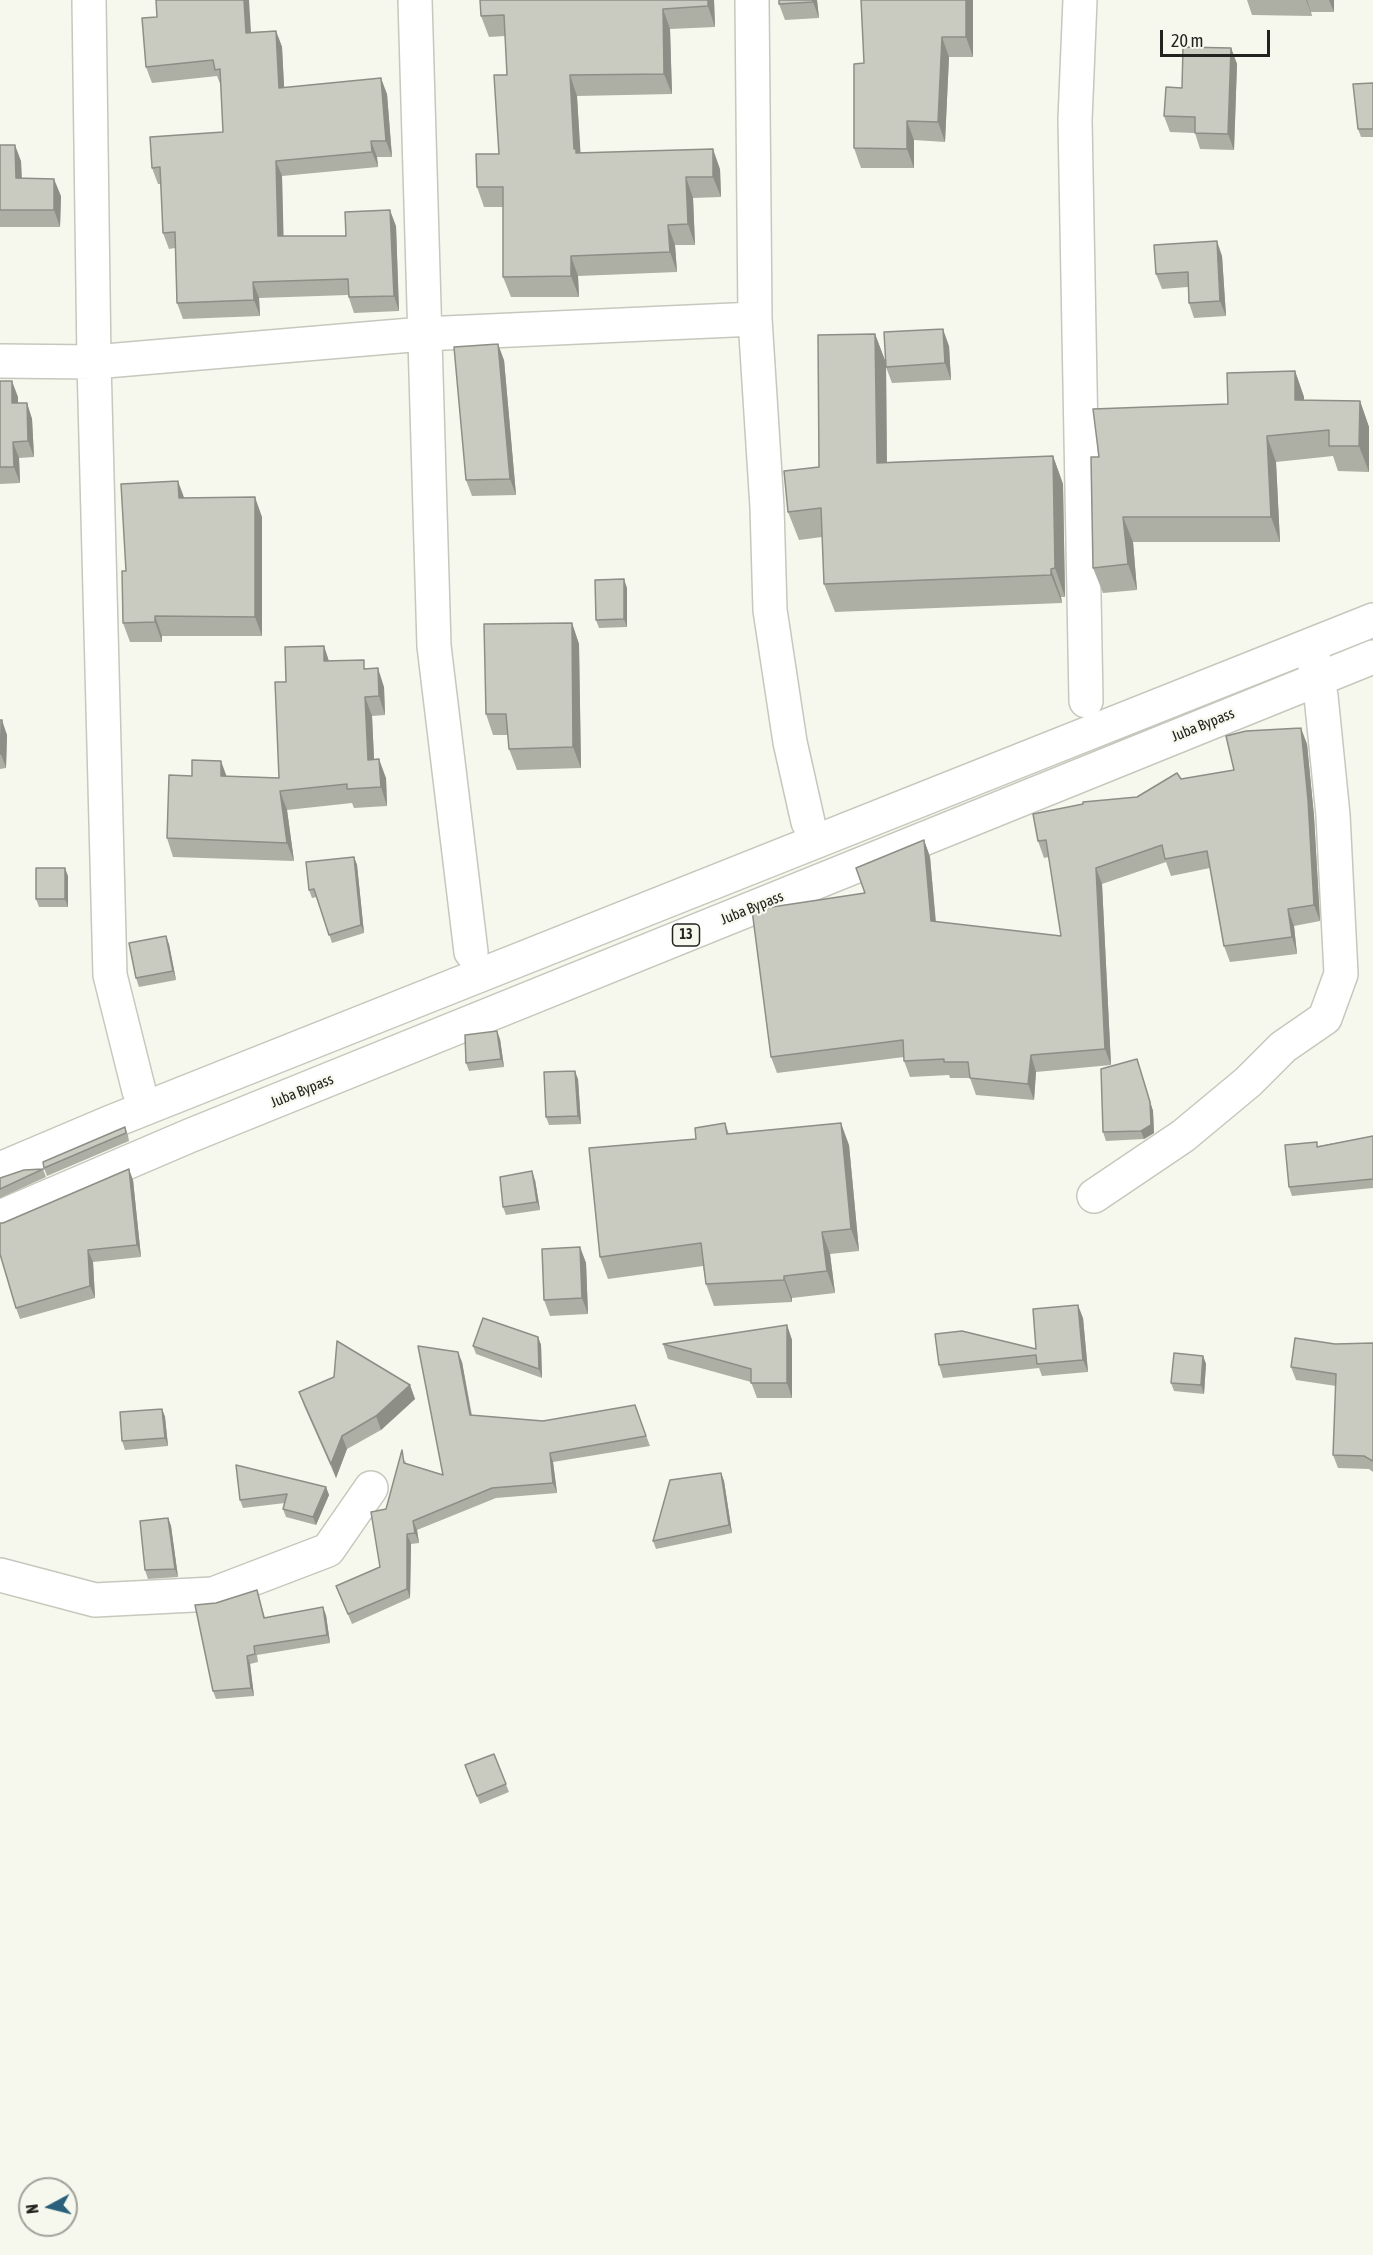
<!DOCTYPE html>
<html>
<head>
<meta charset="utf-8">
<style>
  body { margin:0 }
  #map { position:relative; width:1373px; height:2255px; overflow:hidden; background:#f6f8ed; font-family:"Asap Condensed",sans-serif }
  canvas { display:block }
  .north { position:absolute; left:18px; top:2177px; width:60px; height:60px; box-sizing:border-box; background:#f6f8ed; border:2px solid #a1a39b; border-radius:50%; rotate:263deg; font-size:16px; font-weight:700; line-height:24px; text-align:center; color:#22231f }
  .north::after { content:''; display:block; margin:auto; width:21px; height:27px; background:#2a607b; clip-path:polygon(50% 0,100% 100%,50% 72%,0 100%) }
  .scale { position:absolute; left:1160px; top:30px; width:110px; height:27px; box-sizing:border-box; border:3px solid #22231f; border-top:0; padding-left:8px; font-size:18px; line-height:21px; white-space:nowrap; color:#22231f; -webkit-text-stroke:4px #f6f8ed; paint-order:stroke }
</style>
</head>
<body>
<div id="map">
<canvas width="1373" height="2255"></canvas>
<div class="north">N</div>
<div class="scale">20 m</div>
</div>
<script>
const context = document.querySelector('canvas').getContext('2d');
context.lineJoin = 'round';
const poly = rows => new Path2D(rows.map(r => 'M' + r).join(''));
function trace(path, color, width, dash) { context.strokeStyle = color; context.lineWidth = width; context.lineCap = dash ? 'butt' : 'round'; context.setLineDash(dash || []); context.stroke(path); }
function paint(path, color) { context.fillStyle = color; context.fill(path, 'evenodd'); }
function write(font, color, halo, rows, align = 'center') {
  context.font = font + ' "Asap Condensed",sans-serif'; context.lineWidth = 4.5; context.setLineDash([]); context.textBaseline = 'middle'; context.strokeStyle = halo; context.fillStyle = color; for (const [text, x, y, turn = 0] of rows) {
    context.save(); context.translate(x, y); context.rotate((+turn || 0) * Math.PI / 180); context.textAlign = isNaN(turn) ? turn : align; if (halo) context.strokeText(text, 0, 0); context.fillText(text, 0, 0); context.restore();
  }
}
const minor = poly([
  [89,0,94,362,110,975,139,1091],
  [415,0,434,646,471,952],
  [752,0,755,319,767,507,770,610,790,742,808,822],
  [1080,0,1075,120,1086,701],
  [0,361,94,362,423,334,755,319],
  [1094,1196,1183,1136,1248,1082,1283,1047,1325,1018,1341,974,1333,815,1321,696,1312,651],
  [0,1575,95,1600,213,1594,328,1550,371,1488]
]);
const major = poly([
  [0,1169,111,1122,1373,620],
  [0,1217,189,1136,1373,657]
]);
const wall = poly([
  [480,0,714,0,715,27,670,29,672,94,577,96,580,153,720,169,721,197,693,198,695,245,675,245,677,272,578,276,579,297,511,297,503,277,503,207,484,207,477,187,499,154,507,75,505,36,489,37,481,16],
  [779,0,817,0,819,18,785,20,779,4],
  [973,0,973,57,949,57,945,142,914,140,914,168,861,168,854,148,864,63],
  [1247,0,1334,0,1334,12,1311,12,1312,16,1252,15],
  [276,31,282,47,284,88,387,94,392,157,377,157,378,167,282,176,283,236,346,236,396,226,399,311,354,313,348,295,259,298,260,316,183,319,177,303,175,248,169,249,163,233,161,184,158,184,152,168,223,132,221,86,217,76,152,83,146,67,251,32],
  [1231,48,1237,64,1234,150,1200,149,1195,133,1170,132,1164,116,1182,88],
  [1373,83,1373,137,1361,137,1358,129],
  [0,145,21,161,22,178,61,196,60,227,0,227],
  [1222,256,1226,316,1194,318,1189,303,1188,287,1162,289,1156,274],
  [875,334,886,363,887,462,1053,456,1063,484,1065,597,1061,597,1062,603,835,612,824,584,822,537,799,540,788,512,819,467],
  [949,346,951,380,892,383,886,367],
  [504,360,516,495,472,496,466,480],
  [1295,371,1304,397,1304,400,1360,401,1369,427,1369,472,1338,471,1333,456,1276,462,1280,542,1133,542,1137,590,1103,593,1093,568,1099,457,1228,404],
  [0,381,18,397,18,403,27,403,32,419,34,457,19,458,20,483,0,484],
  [184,498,262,517,262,636,162,636,162,642,130,642,123,623,126,571],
  [627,588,627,627,599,628,596,620],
  [572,623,579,644,581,768,517,770,509,749,508,735,493,735,486,714],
  [324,646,329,661,368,669,384,687,385,715,372,716,374,760,386,778,387,806,354,808,352,803,287,810,294,861,173,857,167,838,192,776,279,778,286,682],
  [0,720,7,735,6,768,0,769],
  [1307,744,1314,816,1320,921,1294,926,1297,954,1230,962,1224,946,1210,868,1171,876,1166,862,1102,884,1111,1065,1036,1072,1034,1100,976,1095,970,1078,950,1078,949,1075,910,1077,904,1061,904,1057,777,1073,771,1057,865,893,924,840,930,857,936,922,1061,936,1049,857,1044,858,1038,841,1137,797,1181,779,1234,770],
  [354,857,357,865,364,933,332,943,317,897,312,898,309,890],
  [68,876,68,907,39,907,36,899],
  [169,944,176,980,139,987,136,978],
  [500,1039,504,1067,469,1071,466,1063],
  [1137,1059,1153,1111,1154,1133,1144,1139,1106,1141,1103,1132],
  [578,1079,581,1124,549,1125,546,1117],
  [725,1123,729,1134,849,1145,859,1251,830,1254,835,1293,792,1298,792,1302,714,1306,706,1284,703,1266,608,1279,600,1257,696,1139],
  [125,1127,128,1135,129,1141,47,1176,44,1168],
  [1373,1136,1373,1188,1292,1196,1289,1187,1318,1146],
  [43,1169,46,1177,0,1198,0,1178],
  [133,1180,141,1257,93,1262,95,1298,20,1319,16,1308,3,1223],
  [535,1180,540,1210,506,1215,503,1207],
  [580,1247,586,1263,588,1314,550,1316,544,1300],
  [1083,1318,1088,1372,1042,1376,1039,1368,943,1378,939,1365,1036,1349],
  [787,1325,792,1340,792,1398,757,1398,751,1382,668,1359,663,1344],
  [538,1337,541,1345,542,1378,476,1354,473,1346],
  [1373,1343,1373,1472,1369,1469,1338,1468,1333,1455,1336,1386,1296,1380,1291,1367,1335,1344],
  [1203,1356,1206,1364,1204,1394,1174,1391,1171,1383],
  [462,1362,472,1415,543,1421,635,1405,650,1446,553,1462,557,1493,496,1498,417,1530,419,1543,411,1544,410,1598,352,1624,336,1586,380,1567,386,1509,405,1460,406,1464,443,1475],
  [410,1385,415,1399,381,1430,347,1449,336,1478,304,1406,299,1392],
  [162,1409,165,1417,168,1446,125,1450,122,1441],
  [721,1473,724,1481,732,1533,656,1549,653,1541],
  [326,1487,329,1495,316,1525,286,1517,283,1509,285,1503,243,1508,240,1500],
  [168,1518,171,1526,178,1577,148,1579,145,1570],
  [257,1590,265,1618,326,1615,330,1643,257,1655,258,1662,250,1664,254,1696,216,1699,213,1691,216,1603],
  [494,1754,509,1792,480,1804,465,1765]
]);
const shadedWall = poly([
  [244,0,249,0,252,48,246,33],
  [708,0,714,0,715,27,708,6],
  [812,0,817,0,819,18,813,2],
  [966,0,973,0,973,57,966,37],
  [1306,0,1307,0,1312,16],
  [1329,0,1334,0,1334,12],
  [663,9,670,29,672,94,664,74],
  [276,31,282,47,285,104,279,88],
  [942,37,949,57,945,142,938,122],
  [1231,48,1237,64,1234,150,1228,134],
  [570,75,577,96,581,160,574,149],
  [381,78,387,94,392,157,386,141],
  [907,121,914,140,914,168,907,149],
  [371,141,377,157,378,167,372,152],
  [15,145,21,161,22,195,16,178],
  [713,149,720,169,721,197,713,177],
  [276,161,282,176,284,252,278,236],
  [686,177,693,198,695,245,688,224],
  [54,179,61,196,60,227,54,210],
  [390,210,396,226,399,311,394,296],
  [668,225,675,245,677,272,670,252],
  [1217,241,1222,256,1226,316,1220,301],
  [571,256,578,276,579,297,571,276],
  [253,282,259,298,260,316,254,300],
  [943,329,949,346,951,380,945,363],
  [875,334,886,363,887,491,877,463],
  [498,344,504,360,516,495,510,479],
  [1295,371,1304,397,1305,426,1295,400],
  [12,381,18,397,18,419,12,403],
  [1360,401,1369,427,1369,472,1359,446],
  [27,403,32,419,34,457,28,441],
  [1267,436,1276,462,1280,542,1271,517],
  [13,442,19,458,20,483,14,467],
  [1053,456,1063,484,1065,597,1055,568],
  [178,481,185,500,179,498],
  [255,497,262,517,262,636,255,617],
  [1123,517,1133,542,1137,590,1128,564],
  [1051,569,1061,597,1062,603,1051,575],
  [624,579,627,588,627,627,624,619],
  [155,616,162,636,162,642,155,622],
  [572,623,579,644,581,768,573,747],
  [324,646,330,665,324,661],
  [378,668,384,687,385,715,379,696],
  [365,697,372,716,375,779,368,760],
  [2,720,7,735,6,768,1,754],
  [1301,728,1307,744,1314,816,1320,921,1314,905],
  [379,759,386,778,387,806,381,787],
  [221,761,228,780,221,776],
  [280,791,287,810,294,861,287,843],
  [924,840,930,857,937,938,931,921],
  [354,857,357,865,364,933,361,925],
  [65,868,68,876,68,907,65,899],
  [1096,868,1102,884,1111,1065,1105,1049],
  [1288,909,1294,926,1297,954,1292,937],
  [166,936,169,944,176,980,173,971],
  [497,1031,500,1039,504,1067,501,1059],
  [1031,1055,1036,1072,1034,1100,1028,1084],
  [1137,1059,1153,1111,1154,1133,1144,1139,1141,1131],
  [575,1071,578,1079,581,1124,578,1116],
  [841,1123,849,1145,859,1251,851,1229],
  [129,1169,133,1180,141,1257,137,1245],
  [532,1171,535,1180,540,1210,537,1202],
  [822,1232,830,1254,835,1293,827,1271],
  [580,1247,586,1263,588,1314,582,1298],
  [88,1250,93,1262,95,1298,90,1286],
  [784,1276,792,1298,792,1302,784,1280],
  [1078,1305,1083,1318,1088,1372,1083,1360],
  [787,1325,792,1340,792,1398,787,1383],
  [538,1337,541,1345,542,1378,539,1369],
  [458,1352,462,1362,473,1425,470,1415],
  [1203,1356,1206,1364,1204,1394,1201,1385],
  [410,1385,415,1399,381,1430,376,1416],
  [162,1409,165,1417,168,1446,165,1438],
  [342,1436,347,1449,336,1478,331,1464],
  [550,1453,553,1462,557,1493,553,1483],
  [721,1473,724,1481,732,1533,729,1525],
  [326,1487,329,1495,316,1525,313,1517],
  [168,1518,171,1526,178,1577,175,1569],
  [413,1521,417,1530,419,1543,415,1533],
  [407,1534,411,1544,410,1598,407,1589],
  [323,1607,326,1615,330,1643,327,1635],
  [247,1656,250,1664,254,1696,251,1688]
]);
const building = poly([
  [156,0,244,0,246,33,276,31,279,88,381,78,386,141,371,141,372,152,276,161,278,236,346,236,345,212,390,210,394,296,349,297,348,279,253,282,254,300,177,303,175,232,163,233,160,167,152,168,150,137,223,132,220,69,215,70,213,60,146,67,142,18,157,17,156,0],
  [480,0,708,0,708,6,663,9,664,74,570,75,574,149,576,149,576,153,713,149,713,177,686,177,688,224,668,225,670,252,571,256,571,276,503,277,503,187,477,187,476,154,499,154,494,75,507,75,504,15,481,16,480,0],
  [779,0,812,0,813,2,779,4,779,0],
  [861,0,966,0,966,37,942,37,938,122,907,121,907,149,854,148,854,64,864,63,861,0],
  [1183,47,1231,48,1228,134,1195,133,1195,117,1164,116,1166,87,1182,88,1183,47],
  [1373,83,1373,129,1358,129,1353,84,1373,83],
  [0,145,15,145,16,178,54,179,54,210,0,210,0,145],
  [1217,241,1220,301,1189,303,1188,272,1156,274,1154,245,1217,241],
  [943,329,945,363,886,367,884,332,943,329],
  [875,334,877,463,1053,456,1055,568,1051,569,1051,575,824,584,821,508,788,512,784,471,819,467,818,335,875,334],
  [498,344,510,479,466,480,454,347,498,344],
  [1295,371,1295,400,1360,401,1359,446,1329,446,1329,430,1267,436,1271,517,1123,517,1128,564,1093,568,1091,457,1099,457,1093,409,1228,404,1227,373,1295,371],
  [0,381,12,381,12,403,27,403,28,441,13,442,14,467,0,467,0,381],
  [178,481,179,498,255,497,255,617,155,616,155,622,123,623,122,571,126,571,121,484,178,481],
  [624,579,624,619,596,620,595,580,624,579],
  [572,623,573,747,509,749,506,714,486,714,484,624,572,623],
  [324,646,324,661,364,660,364,669,378,668,379,696,365,697,368,760,379,759,381,787,347,789,347,784,280,791,287,843,167,838,169,775,192,776,192,760,221,761,221,776,279,778,275,682,286,682,285,647,324,646],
  [0,720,2,720,1,754,0,754,0,720],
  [1301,728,1308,800,1314,905,1288,909,1292,937,1224,946,1207,851,1165,859,1162,845,1096,868,1105,1049,1031,1055,1028,1084,970,1078,968,1062,944,1062,944,1059,904,1061,903,1040,771,1057,752,910,865,893,856,868,924,840,931,921,1061,936,1046,840,1038,841,1033,814,1083,804,1083,802,1137,797,1177,773,1181,779,1234,770,1226,736,1246,731,1301,728],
  [354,857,361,925,329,935,314,889,309,890,306,862,354,857],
  [36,868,65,868,65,899,36,899,36,868],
  [166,936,173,971,136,978,129,943,166,936],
  [497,1031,501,1059,466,1063,465,1035,497,1031],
  [1137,1059,1150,1102,1151,1125,1141,1131,1103,1132,1101,1069,1137,1059],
  [575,1071,578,1116,546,1117,544,1072,575,1071],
  [725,1123,727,1134,841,1123,851,1229,822,1232,827,1271,784,1276,784,1280,706,1284,701,1243,600,1257,589,1148,696,1139,695,1128,725,1123],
  [125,1127,126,1133,44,1168,43,1162,125,1127],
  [1373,1136,1373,1179,1289,1187,1285,1145,1317,1142,1317,1147,1373,1136],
  [43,1169,0,1189,0,1178,24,1170,43,1169],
  [129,1169,137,1245,88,1250,90,1286,16,1308,0,1254,0,1223,3,1223,129,1169],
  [532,1171,537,1202,503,1207,500,1177,532,1171],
  [580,1247,582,1298,544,1300,542,1249,580,1247],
  [1078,1305,1083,1360,1037,1364,1036,1355,939,1365,935,1334,962,1331,1036,1349,1033,1309,1078,1305],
  [483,1318,538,1337,539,1369,473,1346,483,1318],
  [787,1325,787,1383,751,1383,751,1369,663,1344,787,1325],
  [1295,1338,1335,1344,1373,1343,1373,1461,1364,1456,1333,1455,1336,1374,1291,1367,1295,1338],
  [337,1341,410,1385,376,1416,342,1436,331,1464,299,1392,334,1377,337,1341],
  [418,1346,458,1352,470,1415,543,1421,635,1405,646,1436,550,1453,553,1483,492,1488,413,1521,415,1533,407,1534,407,1589,348,1614,336,1586,380,1567,371,1512,386,1509,402,1450,404,1463,443,1475,418,1346],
  [1174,1353,1203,1356,1201,1385,1171,1383,1174,1353],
  [162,1409,165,1438,122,1441,120,1412,162,1409],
  [236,1465,326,1487,313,1517,283,1509,287,1494,240,1500,236,1465],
  [721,1473,729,1525,653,1541,670,1480,721,1473],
  [168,1518,175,1569,145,1570,140,1521,168,1518],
  [257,1590,264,1618,323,1607,327,1635,254,1646,255,1654,247,1656,251,1688,213,1691,195,1605,216,1603,257,1590],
  [494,1754,506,1784,477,1796,465,1765,494,1754]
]);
const shields = [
  [686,935,27]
];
const shieldNames = [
  ["13",686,935]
];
const streetNames = [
  ["Juba Bypass",1203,725,-22],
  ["Juba Bypass",752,908,-22],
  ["Juba Bypass",302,1091,-22]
];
trace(minor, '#c6c8bd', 36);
trace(major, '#c6c8bd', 36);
trace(minor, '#fff', 33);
trace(major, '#fff', 33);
paint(wall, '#adafa5');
paint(shadedWall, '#8d8e86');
paint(building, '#c9cbc0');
trace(building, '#8d8e86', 1.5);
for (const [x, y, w] of shields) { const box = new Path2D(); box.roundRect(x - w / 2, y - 11, w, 22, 4.5); context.fillStyle = '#f6f8ed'; context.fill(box); trace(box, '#22231f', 1.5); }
write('bold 14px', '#22231f', null, shieldNames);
write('15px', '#22231f', '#f6f8ed', streetNames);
</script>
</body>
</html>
